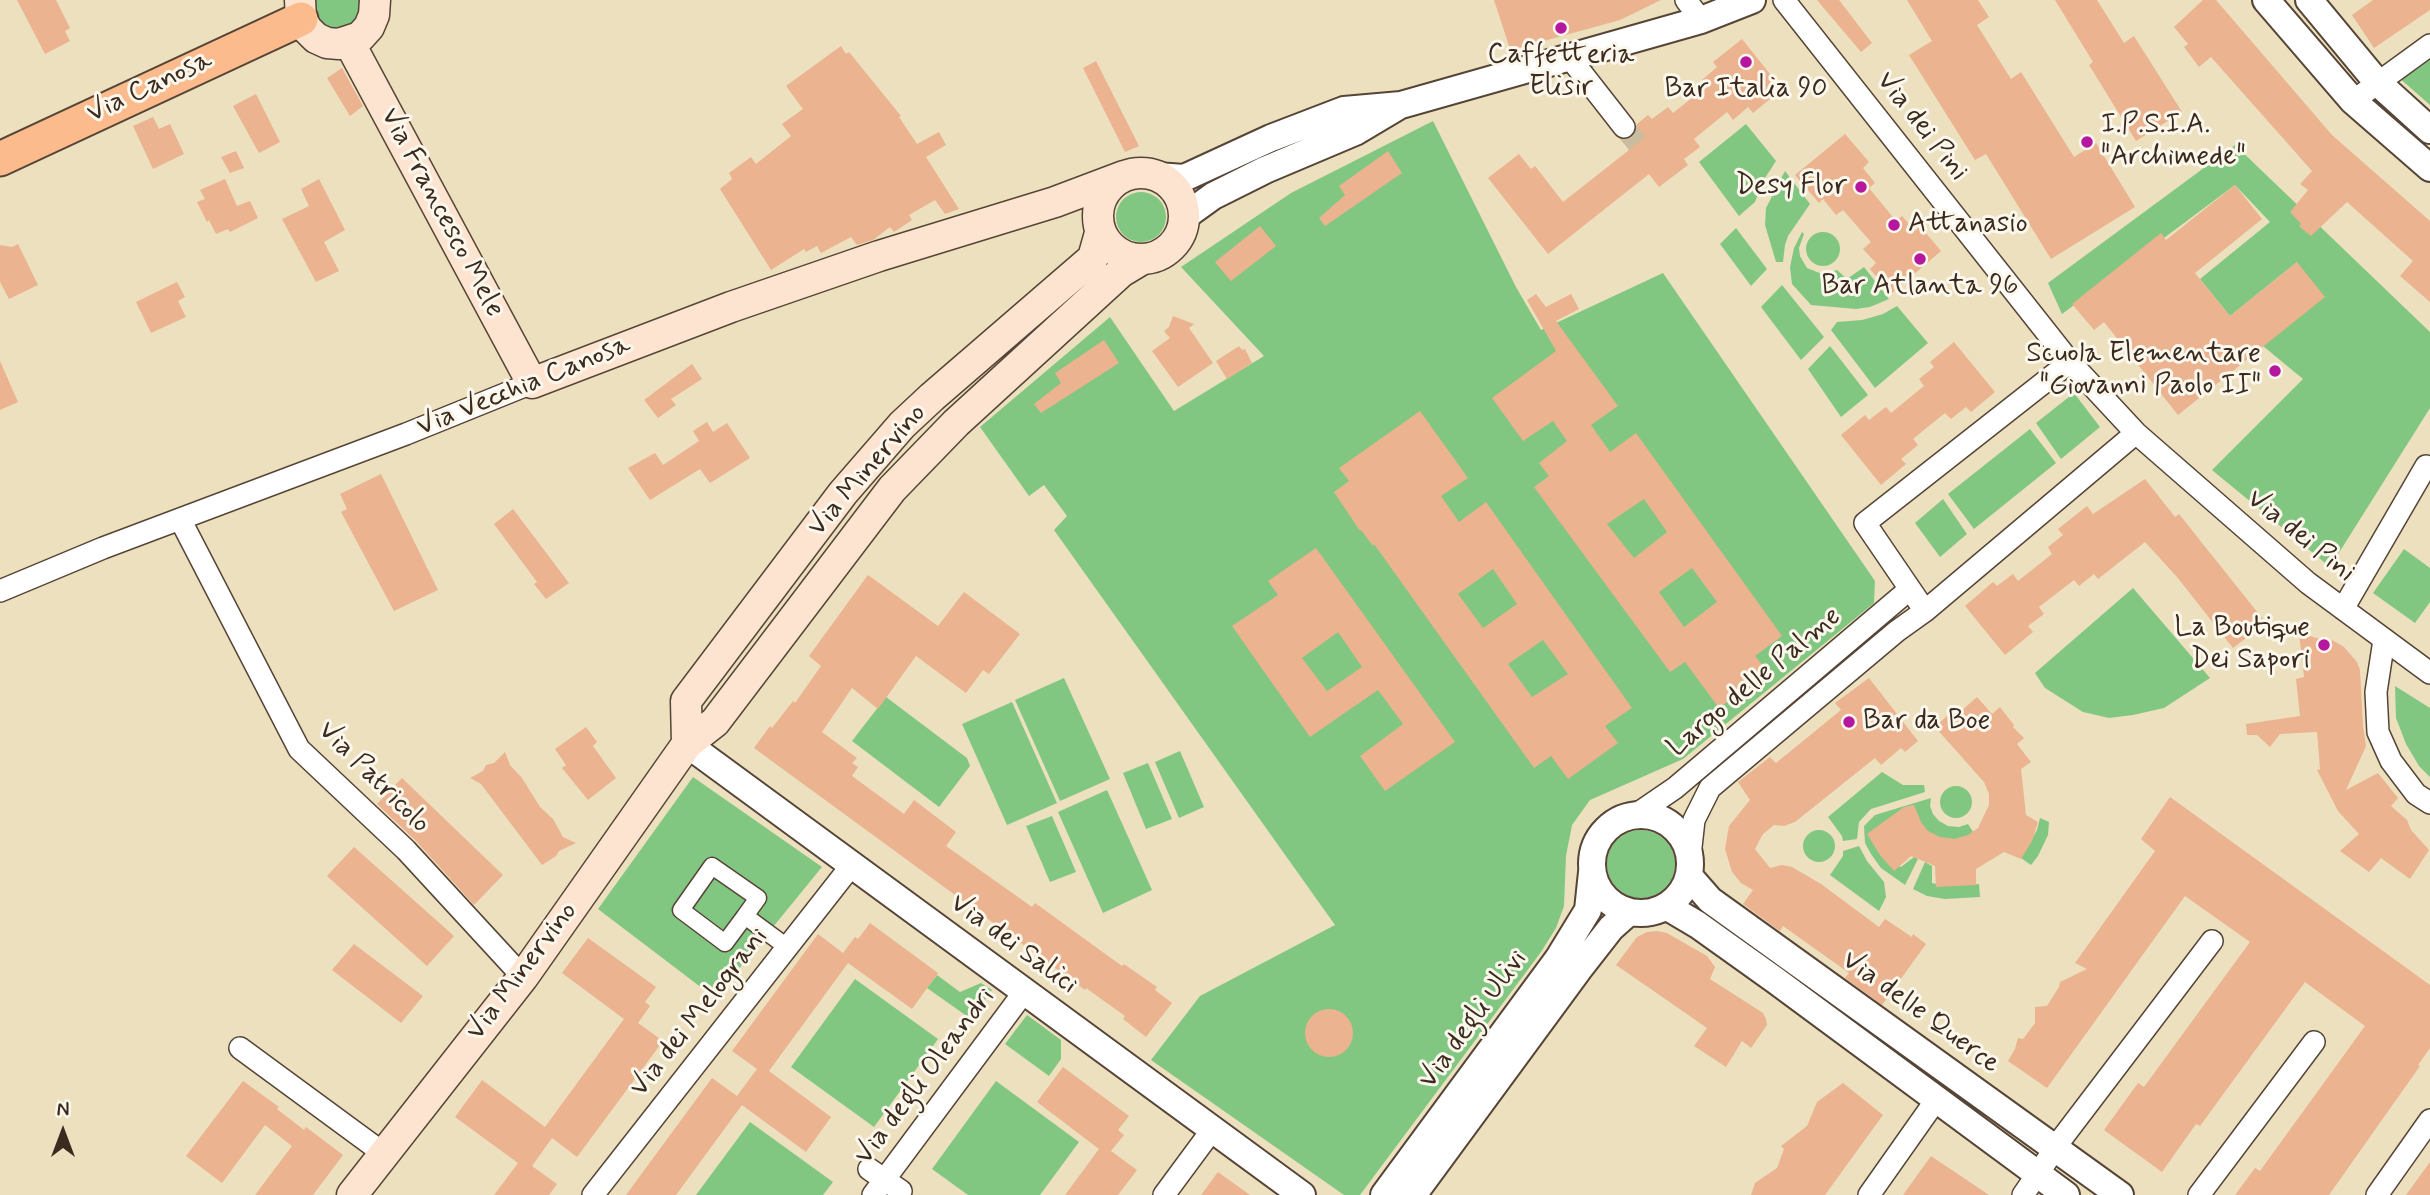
<!DOCTYPE html>
<html>
<head>
<meta charset="utf-8">
<style>
  body { margin:0 }
  #map { position:relative; width:2430px; height:1195px; overflow:hidden; background:#ece0bf; font-family:Mynerve,sans-serif }
  canvas { display:block }
  .north { position:absolute; left:28px; top:1097px; width:70px; height:70px; -webkit-text-stroke:5px #fbf7ec; paint-order:stroke; rotate:0deg; font-size:19px; font-weight:700; line-height:28px; text-align:center; color:#3b2a1e }
  .north::after { content:''; display:block; margin:auto; width:24px; height:32px; background:#3b2a1e; clip-path:polygon(50% 0,100% 100%,50% 72%,0 100%) }
</style>
</head>
<body>
<div id="map">
<canvas width="2430" height="1195"></canvas>
<div class="north">N</div>
</div>
<script>
const context = document.querySelector('canvas').getContext('2d');
context.lineJoin = 'round';
function paint(path, color) { context.fillStyle = color; context.fill(path, 'evenodd'); }
const poly = rows => new Path2D(rows.map(r => 'M' + r).join(''));
function trace(path, color, width, dash) { context.strokeStyle = color; context.lineWidth = width; context.lineCap = dash ? 'butt' : 'round'; context.setLineDash(dash || []); context.stroke(path); }
function write(font, color, halo, rows, align = 'center') {
  context.font = font + ' Mynerve,sans-serif'; context.lineWidth = 6; context.setLineDash([]); context.textBaseline = 'middle'; context.strokeStyle = halo; context.fillStyle = color; for (const [text, x, y, turn = 0] of rows) {
    context.save(); context.translate(x, y); context.rotate((+turn || 0) * Math.PI / 180); context.textAlign = isNaN(turn) ? turn : align; if (halo) context.strokeText(text, 0, 0); context.fillText(text, 0, 0); context.restore();
  }
}
const green = poly([
  [311,0,364,0,359,22,334,31,318,23],
  [2430,53,2430,105,2397,76],
  [1433,121,1516,287,1541,330,1663,273,1875,581,1874,603,1683,759,1590,800,1572,825,1566,856,1564,906,1556,928,1541,952,1360,1195,1344,1195,1151,1060,1200,996,1335,925,1054,530,1067,516,1044,485,1029,496,980,427,1110,317,1174,411,1264,356,1181,267,1291,193],
  [1746,124,1776,161,1763,181,1755,202,1739,216,1699,162],
  [2235,145,2430,332,2430,408,2330,567,2212,470,2303,379,2263,346,2297,262,2230,316,2200,279,2270,222,2235,185,2062,314,2048,283],
  [1785,171,1810,204,1788,236,1785,245,1783,262,1776,262,1765,225,1766,208],
  '1116 217a25 25 0 1 1 50 0a25 25 0 1 1-50 0Z',
  [1736,228,1767,269,1751,286,1720,244],
  '1806 249a17 17 0 1 1 34 0a17 17 0 1 1-34 0Z',
  [1802,232,1804,234,1799,248,1800,256,1807,268,1822,274,1837,270,1847,279,1864,267,1889,299,1870,307,1856,309,1811,305,1792,284,1790,267,1794,248],
  [1782,285,1824,337,1801,360,1761,307],
  [1897,306,1928,343,1875,388,1831,330,1837,322,1862,320,1883,314],
  [1830,346,1868,395,1841,417,1808,369],
  [2074,393,2100,427,2061,459,2036,423],
  [2030,429,2056,463,1974,529,1948,494],
  [1943,499,1967,534,1940,557,1915,523],
  [2404,549,2430,568,2430,602,2415,623,2373,593],
  [2133,588,2210,678,2164,708,2133,715,2109,718,2083,712,2045,688,2035,673],
  [1064,678,1110,779,1060,801,1015,700],
  [2395,686,2430,708,2430,777,2419,766,2406,744,2396,718],
  [886,697,967,758,970,766,939,807,852,741],
  [1012,702,1057,803,1007,825,962,724],
  [1180,751,1204,807,1179,818,1155,762],
  [1148,763,1172,819,1146,829,1123,773],
  [1882,772,1903,785,1924,785,1925,792,1871,809,1859,822,1857,839,1843,841,1842,836,1828,817],
  [693,777,822,867,715,998,598,909],
  '1940 802a16 16 0 1 1 32 0a16 16 0 1 1-32 0Z',
  [1107,790,1152,890,1103,913,1058,812],
  [1931,798,1930,806,1933,814,1939,821,1948,826,1959,827,1968,824,1975,835,1893,862,1901,867,1914,857,1918,859,1905,885,1881,868,1871,854,1865,843,1864,826,1875,815],
  [1052,816,1076,872,1050,882,1026,826],
  [2040,818,2049,822,2048,835,2038,856,2031,865,2021,858,2037,830],
  '1803 846a16 16 0 1 1 32 0a16 16 0 1 1-32 0Z',
  '1607 864a34 34 0 1 1 68 0a34 34 0 1 1-68 0Z',
  [1859,846,1867,861,1884,882,1886,897,1879,911,1830,875,1843,856,1843,851],
  [1925,862,1932,866,1932,883,1945,886,1979,884,1980,897,1945,899,1927,896,1913,889],
  [937,975,960,992,981,983,992,990,971,1019,927,988],
  [855,979,938,1039,874,1127,791,1067],
  [1027,1015,1061,1040,1061,1059,1049,1076,1005,1044],
  [996,1081,1079,1142,1040,1195,968,1195,932,1169],
  [750,1122,833,1182,823,1195,696,1195]
]);
const building = poly([
  [17,0,56,0,70,28,65,31,70,41,45,54],
  [1494,0,1661,0,1620,20,1515,49,1509,46],
  [1817,0,1839,0,1872,43,1861,52],
  [1907,0,1978,0,1989,17,1977,25,2011,79,2021,72,2074,157,2096,143,2135,207,2051,259,1986,154,1975,160,1909,55,1932,41],
  [2055,0,2097,0,2124,43,2134,36,2182,112,2136,141,2089,65,2093,62],
  [2203,0,2216,0,2332,135,2430,221,2430,302,2400,276,2413,261,2347,202,2311,236,2299,226,2301,224,2290,212,2308,190,2300,184,2312,171,2211,57,2199,67,2184,47,2188,44,2174,27],
  [2373,0,2430,0,2430,10,2374,48,2352,15],
  [1742,39,1782,89,1753,113,1748,107,1733,120,1727,112,1694,139,1700,147,1684,159,1688,165,1659,187,1649,174,1548,254,1488,178,1519,154,1531,169,1535,166,1563,202,1629,150,1621,139,1633,137,1636,131,1637,124,1648,115,1652,119,1668,107,1673,113,1707,86,1702,80,1717,67,1713,62],
  [841,46,846,54,849,52,901,116,899,117,917,144,939,132,946,145,926,157,959,209,945,214,935,200,909,215,912,220,894,232,890,227,873,240,857,245,851,237,821,253,817,246,806,252,804,249,771,270,720,189,732,179,729,173,751,157,756,164,791,136,782,124,803,109,786,86],
  [1096,61,1139,146,1125,152,1083,68],
  [342,68,363,106,350,116,327,78],
  [256,94,280,142,259,153,233,106],
  [153,117,159,129,170,124,184,154,153,169,133,126],
  [1845,134,1869,162,1863,168,1875,183,1869,188,1896,221,1902,216,1915,231,1920,226,1941,251,1891,294,1870,269,1876,263,1863,249,1871,242,1843,210,1836,215,1823,199,1819,203,1795,175],
  [236,151,244,168,230,173,221,157],
  [1388,151,1402,173,1325,226,1319,218,1345,195,1339,186],
  [225,179,237,206,250,201,258,218,230,232,228,229,216,234,209,220,207,222,197,202,205,199,200,190],
  [319,179,345,230,324,242,339,271,316,282,282,219,309,206,301,189],
  [2235,185,2262,219,2195,273,2230,316,2297,262,2325,297,2178,415,2104,322,2094,330,2072,304,2161,233,2166,240],
  [1260,226,1276,246,1231,281,1215,262],
  [18,244,38,285,9,299,0,282,0,245,12,247],
  [177,282,185,297,178,301,186,317,151,333,136,302],
  [1536,294,1546,307,1571,294,1579,309,1556,321,1618,406,1591,425,1610,452,1636,433,1782,636,1755,656,1768,672,1719,708,1685,662,1670,672,1534,487,1549,476,1539,463,1567,441,1553,421,1523,441,1492,398,1556,351,1527,300],
  [1644,499,1667,532,1634,558,1607,524],
  [1692,568,1717,602,1684,627,1659,592],
  [1173,316,1194,324,1189,328,1213,363,1178,387,1152,351,1170,338,1164,331,1169,327],
  [1104,340,1119,363,1041,413,1034,404,1061,383,1055,373],
  [1954,342,1995,392,1971,412,1966,407,1951,419,1945,413,1913,439,1918,445,1901,459,1906,464,1881,485,1841,435,1865,415,1869,420,1886,407,1891,413,1924,386,1919,379,1934,367,1930,362],
  [1239,346,1242,350,1245,349,1252,363,1227,379,1216,361],
  [0,361,18,402,0,410],
  [692,364,702,379,671,399,676,405,658,418,644,400],
  [1420,411,1468,478,1441,496,1459,522,1486,502,1632,708,1605,726,1618,743,1568,779,1551,756,1534,768,1374,544,1373,546,1361,530,1360,531,1334,492,1349,481,1339,468],
  [1493,569,1517,604,1483,628,1458,594],
  [1543,640,1568,674,1532,697,1508,664],
  [707,422,713,432,727,423,750,458,710,483,700,469,650,500,628,468,655,453,663,465,699,441,693,431],
  [381,474,438,590,394,611,341,512,347,509,340,494],
  [2145,479,2175,517,2179,514,2266,623,2233,648,2177,577,2145,542,2098,579,2094,574,2079,586,2074,580,2039,607,2044,614,2028,626,2033,632,2005,655,1965,606,1993,582,1997,586,2013,574,2018,581,2052,554,2048,547,2063,535,2058,529,2087,506,2093,514],
  [513,509,569,583,546,599,534,584,537,582,494,524],
  [1316,548,1455,742,1385,791,1360,756,1403,724,1378,690,1310,737,1232,626,1278,595,1268,581],
  [1338,632,1362,667,1327,691,1302,658],
  [868,575,938,626,964,592,1020,634,989,674,983,670,966,693,916,656,878,709,852,688,822,732,857,758,852,763,858,767,852,776,904,814,914,800,956,832,946,846,1032,907,1035,903,1122,966,1124,964,1157,987,1155,990,1172,1003,1146,1037,1123,1019,1125,1016,1086,988,1085,990,754,748,770,726,772,728,793,701,795,703,821,666,809,656],
  [2299,633,2331,642,2332,640,2344,647,2357,662,2360,670,2363,726,2366,746,2346,790,2378,773,2398,798,2391,806,2407,820,2411,830,2429,850,2410,879,2381,858,2369,872,2340,851,2359,834,2338,811,2317,770,2320,769,2317,732,2280,734,2270,747,2257,735,2247,735,2246,724,2300,716,2296,679,2304,677],
  [1869,678,1918,741,1905,752,1901,748,1881,765,1875,758,1795,822,1784,826,1774,825,1763,834,1755,849,1770,868,1782,865,1792,867,1821,884,1879,927,1885,919,1912,937,1913,934,1926,944,1882,1005,1845,978,1849,973,1783,926,1780,931,1743,904,1753,890,1741,883,1732,872,1725,849,1729,826,1750,800,1738,782,1770,757,1776,763,1841,710,1835,703],
  [1977,697,1992,714,2000,707,2014,725,2013,727,2024,738,2017,744,2031,762,2021,769,2026,815,2038,822,2032,841,2021,859,2004,852,1976,869,1976,885,1936,887,1935,866,1911,856,1894,871,1880,855,1867,834,1904,807,1914,805,1921,822,1928,831,1940,837,1954,839,1968,835,1978,828,1989,805,1989,794,1984,782,1935,727,1949,714,1953,718],
  [586,727,597,742,593,746,616,778,588,800,562,768,566,765,555,749],
  [505,752,510,765,522,778,540,807,553,819,563,837,576,843,559,851,556,856,542,865,481,784,470,778,483,771,486,765,494,763],
  [402,778,503,875,474,905,416,841,377,804],
  [2170,797,2430,985,2430,1048,2418,1065,2420,1066,2329,1195,2235,1195,2255,1168,2260,1171,2365,1026,2305,982,2200,1126,2196,1124,2162,1172,2104,1130,2138,1083,2144,1087,2250,942,2185,896,2047,1088,2008,1061,2015,1049,2018,1038,2023,1039,2035,1023,2035,1007,2047,1006,2059,987,2060,982,2087,969,2075,963,2155,851,2141,839],
  [354,847,454,936,427,966,327,876],
  [870,923,938,973,912,1009,848,963,769,1071,831,1117,806,1152,742,1105,676,1195,626,1195,712,1078,737,1096,757,1069,732,1051,818,934,843,953,855,937,858,939],
  [1657,931,1667,933,1707,956,1715,967,1710,979,1763,1013,1766,1019,1767,1025,1751,1048,1742,1041,1726,1067,1694,1046,1707,1028,1616,965,1637,937,1647,932],
  [588,938,656,987,645,1002,650,1006,638,1023,663,1041,577,1157,552,1138,532,1166,557,1184,549,1195,494,1195,518,1163,455,1117,482,1080,545,1127,624,1019,562,973],
  [354,944,423,996,401,1023,332,970],
  '1305 1033a24 24 0 1 1 48 0a24 24 0 1 1-48 0Z',
  [1063,1067,1129,1116,1118,1130,1124,1135,1111,1151,1137,1170,1118,1195,1065,1195,1099,1149,1037,1102],
  [243,1081,279,1107,277,1109,304,1130,306,1127,343,1155,313,1195,255,1195,292,1146,265,1125,222,1183,186,1156],
  [1843,1083,1883,1115,1825,1195,1751,1195,1755,1183,1777,1168,1784,1149,1781,1146,1807,1126,1817,1102],
  [1931,1156,1989,1195,1903,1195],
  [2430,1162,2430,1195,2406,1195],
  [1218,1172,1250,1195,1201,1195]
]);
const minorTunnel = poly([
  [1624,127,1642,149]
]);
const pedestrian = poly([
  [745,916,725,943,681,910,712,866,758,898,745,916,787,947]
]);
const minor = poly([
  [1686,0,1701,20],
  [1784,0,2070,362,2136,433,2308,583,2430,673],
  [1570,58,1624,127],
  [2353,101,2430,45],
  [2070,362,1865,523,1925,611,2136,433],
  [180,519,299,749,406,850,523,977],
  [0,591,103,548,406,434,532,383],
  [2343,609,2426,466,2430,468],
  [2384,640,2376,692,2378,732,2391,761,2416,794,2430,803],
  [1634,816,1675,788,1910,589],
  [1690,856,1694,820,1710,788,1897,631,1925,611],
  [240,1048,383,1153],
  [869,1169,901,1191],
  [593,1195,851,866],
  [873,1195,1024,992],
  [1164,1195,1212,1130],
  [1869,1195,1936,1100],
  [2023,1195,2063,1137,2212,941],
  [2199,1195,2314,1042],
  [2377,1195,2430,1120]
]);
const tertiary = poly([
  [2266,0,2353,101,2430,168],
  [2309,0,2377,82,2430,130],
  [1157,176,1184,178,1271,138,1344,110,1401,105,1701,20,1752,0],
  [1184,217,1213,196,1265,170,1355,132,1397,107],
  [687,744,1302,1195],
  '1592 864a49 49 0 1 1 98 0a49 49 0 1 1-98 0Z',
  [1689,876,1710,900,2120,1195],
  [1666,906,1698,925,1775,980,2066,1195],
  [1384,1195,1558,959,1588,910,1592,872],
  [1413,1195,1579,969,1611,928,1629,912]
]);
const secondary = poly([
  [300,0,301,19,307,29,316,38,327,43,339,44,360,37,369,27,374,15,375,0],
  [349,42,532,383,731,307,879,256,1055,202,1124,176],
  '1098 216a43 43 0 1 1 86 0a43 43 0 1 1-86 0Z',
  [687,744,686,701,843,493,902,425,932,397,1093,258,1100,233],
  [352,1195,523,977,687,744,715,722,892,489,956,423,1121,272,1141,260]
]);
const primary = poly([
  [0,159,301,19]
]);
const markers = [
  [1561,28,7,"#b5179e"],
  [1746,62,7,"#b5179e"],
  [2087,142,7,"#b5179e"],
  [1861,187,7,"#b5179e"],
  [1894,225,7,"#b5179e"],
  [1920,259,7,"#b5179e"],
  [2275,371,7,"#b5179e"],
  [2324,645,7,"#b5179e"],
  [1849,722,7,"#b5179e"]
];
const poiNames = [
  ["Caffetteria",1561,56],
  ["Elisir",1561,88],
  ["Bar Italia 90",1746,90],
  ["I.P.S.I.A.",2101,126,"left"],
  ["\"Archimede\"",2101,158,"left"],
  ["Desy Flor",1847,187,"right"],
  ["Attanasio",1908,225,"left"],
  ["Bar Atlanta 96",1920,287],
  ["Scuola Elementare",2261,355,"right"],
  ["\"Giovanni Paolo II\"",2261,387,"right"],
  ["La Boutique",2310,629,"right"],
  ["Dei Sapori",2310,661,"right"],
  ["Bar da Boe",1863,722,"left"]
];
const streetNames = [
  ["Via Canosa",150,88,-25],
  ["Via dei Pini",1921,127,52],
  ["Via Francesco Mele",441,213,62],
  ["Via Vecchia Canosa",524,387,-22],
  ["Via Minervino",868,471,-49],
  ["Via dei Pini",2300,537,39],
  ["Largo delle Palme",1755,683,-40],
  ["Via Patricolo",373,778,45],
  ["Via dei Salici",1013,945,36],
  ["Via Minervino",523,972,-53],
  ["Via dei Melograni",700,1013,-52],
  ["Via delle Querce",1920,1013,36],
  ["Via degli Ulivi",1474,1020,-54],
  ["Via degli Oleandri",926,1077,-53]
];
paint(green, '#82c781');
paint(building, '#ebb38f');
trace(minorTunnel, '#c9bc9f', 21, [21, 10]);
trace(pedestrian, '#564536', 19);
trace(minor, '#564536', 24);
trace(tertiary, '#564536', 30);
trace(secondary, '#564536', 33);
trace(primary, '#564536', 37);
trace(pedestrian, '#fff', 16);
trace(minor, '#fff', 21);
trace(tertiary, '#fff', 26);
trace(secondary, '#fde4d1', 30);
trace(primary, '#fbbb8c', 33);
for (const [x, y, r, color] of markers) { const dot = new Path2D(); dot.arc(x, y, r, 0, 2 * Math.PI); context.fillStyle = color; context.fill(dot); trace(dot, '#fbf7ec', 2.5); }
write('28px', '#3b2a1e', '#fbf7ec', poiNames);
write('28px', '#3b2a1e', '#fbf7ec', streetNames);
</script>
</body>
</html>
